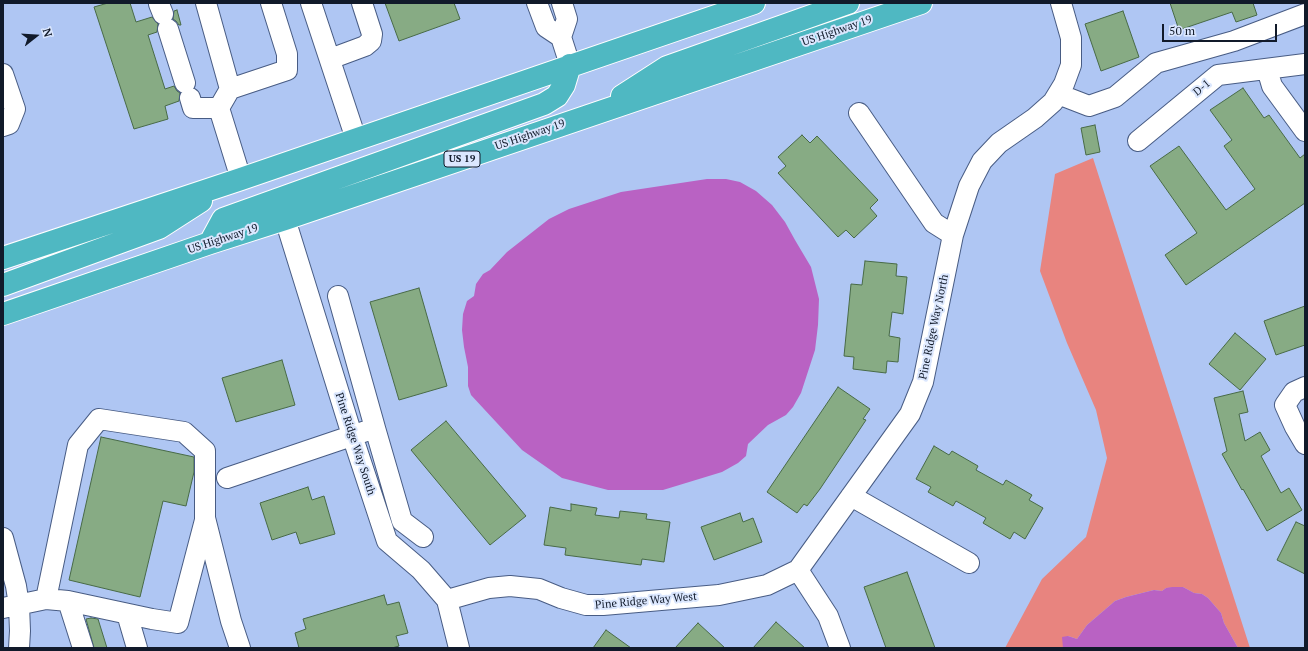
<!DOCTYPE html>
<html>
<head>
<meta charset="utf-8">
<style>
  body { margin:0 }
  #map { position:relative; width:1308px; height:651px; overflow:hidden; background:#afc6f3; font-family:"PT Serif",serif }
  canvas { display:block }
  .frame { position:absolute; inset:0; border:4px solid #111a2a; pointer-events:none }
  .north { position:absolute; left:16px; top:16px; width:40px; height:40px; -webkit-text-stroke:3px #dbe7fe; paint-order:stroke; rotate:73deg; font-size:11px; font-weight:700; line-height:16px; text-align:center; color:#111a2a }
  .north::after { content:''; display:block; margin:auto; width:14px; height:18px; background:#111a2a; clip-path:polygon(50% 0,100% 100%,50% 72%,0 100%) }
  .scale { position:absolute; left:1162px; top:24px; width:115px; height:18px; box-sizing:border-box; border:2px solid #111a2a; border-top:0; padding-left:5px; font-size:12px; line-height:14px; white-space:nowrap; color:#111a2a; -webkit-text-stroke:3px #dbe7fe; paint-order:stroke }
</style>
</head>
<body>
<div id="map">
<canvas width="1308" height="651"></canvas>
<div class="frame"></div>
<div class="north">N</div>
<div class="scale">50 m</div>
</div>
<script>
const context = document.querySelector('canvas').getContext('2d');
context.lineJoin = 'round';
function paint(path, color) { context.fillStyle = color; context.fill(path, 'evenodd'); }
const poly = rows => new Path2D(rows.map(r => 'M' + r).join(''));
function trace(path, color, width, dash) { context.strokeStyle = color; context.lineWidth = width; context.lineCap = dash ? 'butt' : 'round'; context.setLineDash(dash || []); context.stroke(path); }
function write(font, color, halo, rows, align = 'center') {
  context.font = font + ' "PT Serif",serif'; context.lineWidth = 4; context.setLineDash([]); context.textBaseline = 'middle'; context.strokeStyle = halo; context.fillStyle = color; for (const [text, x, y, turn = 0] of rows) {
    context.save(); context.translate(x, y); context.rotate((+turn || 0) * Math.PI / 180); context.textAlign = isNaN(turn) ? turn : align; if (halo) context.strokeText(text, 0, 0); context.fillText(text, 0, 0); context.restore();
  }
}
const green = poly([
  [1093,158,1250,648,1238,648,1224,623,1221,613,1208,598,1202,594,1194,593,1183,587,1166,588,1162,591,1154,590,1126,597,1115,601,1087,625,1077,639,1068,636,1063,648,1005,648,1042,579,1086,537,1107,458,1096,410,1067,343,1040,271,1055,174]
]);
const water = poly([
  [707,179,726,179,740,182,756,191,772,205,785,222,795,240,811,267,819,299,818,325,815,350,801,393,793,407,786,415,768,425,748,444,746,456,738,463,722,472,663,490,608,490,562,478,522,450,471,395,468,386,468,367,464,347,462,330,463,314,467,301,474,296,476,284,483,274,490,270,507,252,549,219,569,209,621,192],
  [1172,587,1183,587,1194,593,1202,594,1208,598,1221,613,1224,623,1238,648,1063,648,1062,637,1068,636,1077,639,1087,625,1115,601,1126,597,1154,590,1162,591,1166,588]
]);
const building = poly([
  [108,3,130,3,136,22,152,17,158,24,157,32,148,35,165,89,174,86,177,91,180,93,179,101,165,106,168,119,134,129,94,7,108,3],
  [385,3,454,3,460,19,399,41,385,3],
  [1170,3,1253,3,1257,15,1236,22,1232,12,1179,30,1170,3],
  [177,10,181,25,179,25,176,21,173,19,174,11,177,10],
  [1123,11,1139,57,1101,71,1085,24,1123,11],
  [1243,88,1264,118,1269,115,1300,158,1305,154,1305,203,1186,285,1165,255,1197,233,1150,166,1179,146,1226,210,1255,189,1224,146,1232,140,1210,110,1243,88],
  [1095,125,1100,152,1086,155,1081,128,1095,125],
  [802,135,810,143,817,136,878,200,870,208,877,216,854,238,846,230,838,237,778,173,786,166,778,157,802,135],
  [865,261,897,264,896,276,907,277,903,314,892,312,889,336,900,338,898,362,887,361,886,373,853,369,854,357,844,356,851,284,862,285,865,261],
  [419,288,447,386,399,400,370,302,419,288],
  [1305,306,1305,345,1276,355,1264,321,1305,306],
  [1235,333,1266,359,1240,390,1209,364,1235,333],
  [282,360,295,405,236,422,222,378,282,360],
  [838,387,870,409,863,419,866,420,820,489,807,506,804,504,797,513,767,492,838,387],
  [1243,391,1248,412,1239,414,1245,441,1260,432,1270,450,1261,456,1281,493,1289,488,1302,510,1267,531,1243,489,1242,490,1222,454,1227,451,1214,398,1243,391],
  [446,421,526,516,490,545,411,450,446,421],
  [101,437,194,457,194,472,186,506,163,501,140,597,69,580,101,437],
  [934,446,949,455,952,451,978,466,976,470,1003,485,1006,480,1032,495,1029,500,1043,508,1025,539,1014,532,1010,539,983,523,986,518,956,501,953,506,928,492,931,487,916,479,934,446],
  [308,487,312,500,324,496,335,534,300,544,296,532,272,540,260,503,308,487],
  [571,504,597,508,595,515,619,518,620,511,647,514,646,519,670,522,664,562,642,559,641,565,565,555,566,548,544,545,550,507,571,511,571,504],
  [740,513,743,522,753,518,762,542,714,560,701,527,740,513],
  [1296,522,1305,526,1305,574,1277,560,1296,522],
  [907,572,935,648,886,648,864,587,907,572],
  [384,595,387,605,399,602,408,633,396,636,399,646,392,648,299,648,295,633,306,629,303,619,384,595],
  [91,618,98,619,107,648,94,648,86,619,91,618],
  [776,622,805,648,753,648,776,622],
  [698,623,725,648,675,648,698,623],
  [606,630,631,648,593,648,606,630]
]);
const minor = poly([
  [206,3,230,89],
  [311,3,356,139],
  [537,3,546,27,561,37,570,65],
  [159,4,163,14],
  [168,29,185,83],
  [561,37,567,19,562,3],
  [330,59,365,46,371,41,372,34,362,3],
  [1267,69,1272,86,1305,131],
  [3,74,15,109,9,124,3,126],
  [1058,94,1089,106,1115,97,1156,63,1234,41,1305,14],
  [190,98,193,108,219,108],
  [859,113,934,223,953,235],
  [1138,141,1218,75,1305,64],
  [241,179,219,108,230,89,287,70,287,54,271,3],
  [285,219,352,435,387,541,421,570,447,600,459,648],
  [338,296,375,428],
  [1305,387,1294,392,1285,405,1295,427,1305,444],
  [227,478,375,428,402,521,423,537],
  [851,496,969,563],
  [3,538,16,586,19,605,20,631,19,648],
  [798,570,828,616,840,648],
  [46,599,68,601,152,619,178,623,205,520],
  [447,600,489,588,510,586,539,589,561,598,586,605,603,605,719,595,767,585,798,570,910,414,923,382,953,235,969,186,982,161,999,143,1035,118,1053,102,1064,84,1071,65,1071,38,1061,3],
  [68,601,83,648],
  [3,608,46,599,78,445,99,419,184,432,205,451,205,518,231,621,240,648],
  [127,614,137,648]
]);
const highway = poly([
  [622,96,667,67,848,3],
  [210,243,223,219,544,104,557,96,564,85,570,65],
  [3,258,241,179,754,3],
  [3,285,159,228,201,201],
  [3,314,210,243,285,219,921,3]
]);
const shields = [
  [462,159,36]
];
const shieldNames = [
  ["US 19",462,159]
];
const streetNames = [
  ["US Highway 19",837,31,-19],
  ["D-1",1202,88,-40],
  ["US Highway 19",530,135,-19],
  ["US Highway 19",223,239,-18],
  ["Pine Ridge Way North",934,327,-78],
  ["Pine Ridge Way South",355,444,72],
  ["Pine Ridge Way West",646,601,-5]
];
paint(green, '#e8847f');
paint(water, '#b962c3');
paint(building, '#87ab84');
trace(building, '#486a46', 1);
trace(minor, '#485c84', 22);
trace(highway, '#fff', 24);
trace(minor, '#fff', 20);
trace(highway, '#4fb8c2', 22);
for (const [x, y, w] of shields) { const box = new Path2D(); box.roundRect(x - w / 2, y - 8, w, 16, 3); context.fillStyle = '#dbe7fe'; context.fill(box); trace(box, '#111a2a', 1); }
write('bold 10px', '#111a2a', null, shieldNames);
write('11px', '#111a2a', '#dbe7fe', streetNames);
</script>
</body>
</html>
